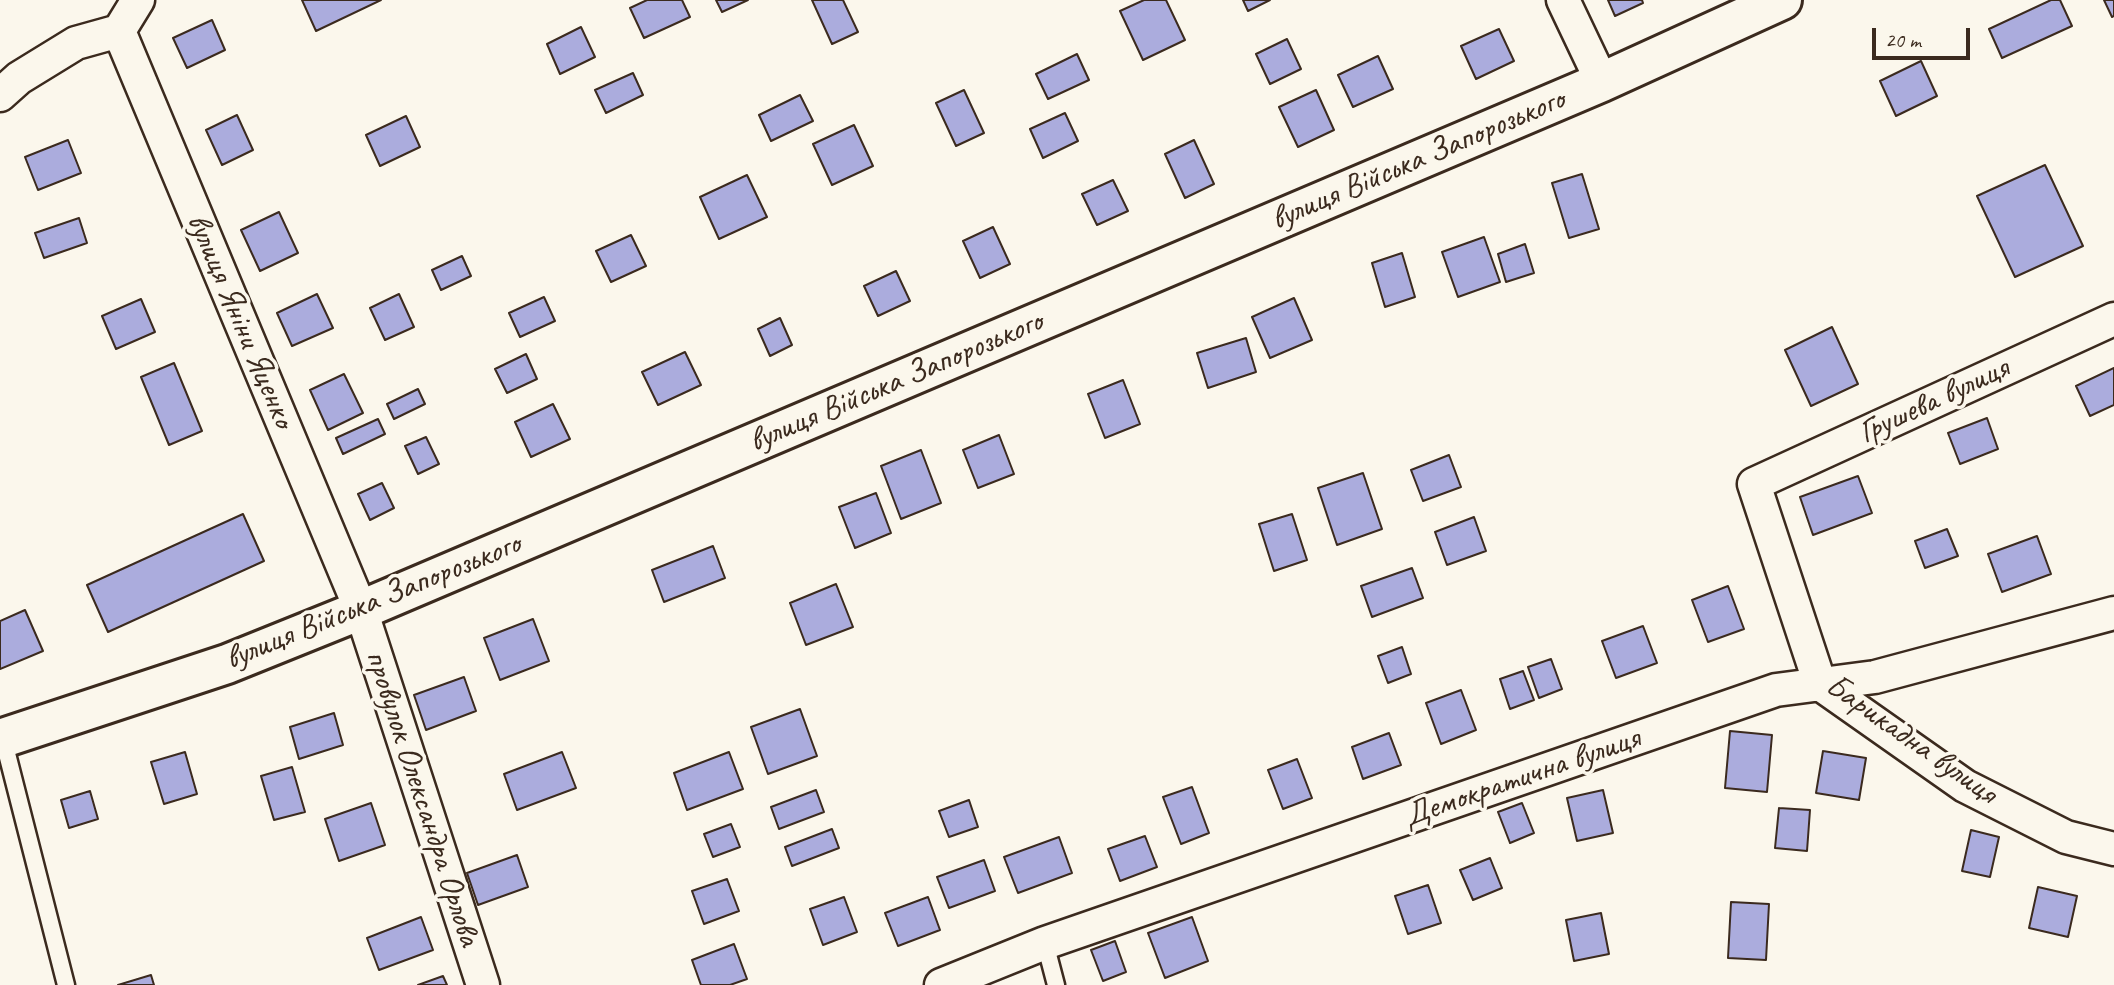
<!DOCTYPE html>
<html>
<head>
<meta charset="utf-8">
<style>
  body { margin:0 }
  #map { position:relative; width:2114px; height:985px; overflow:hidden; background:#fbf7ec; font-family:Caveat,sans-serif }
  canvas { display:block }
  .scale { position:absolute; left:1872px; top:28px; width:98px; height:32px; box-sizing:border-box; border:4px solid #3b2a1e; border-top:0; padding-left:9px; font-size:21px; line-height:24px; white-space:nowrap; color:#3b2a1e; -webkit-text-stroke:5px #fbf7ec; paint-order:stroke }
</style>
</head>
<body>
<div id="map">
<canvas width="2114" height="985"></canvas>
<div class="scale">20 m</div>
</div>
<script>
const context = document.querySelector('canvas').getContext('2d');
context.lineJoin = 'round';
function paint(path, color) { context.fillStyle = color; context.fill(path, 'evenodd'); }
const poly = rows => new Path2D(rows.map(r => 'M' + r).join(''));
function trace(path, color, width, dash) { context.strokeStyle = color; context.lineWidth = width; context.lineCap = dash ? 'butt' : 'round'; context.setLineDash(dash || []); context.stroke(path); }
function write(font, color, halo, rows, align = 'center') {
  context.font = font + ' Caveat,sans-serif'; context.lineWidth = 7; context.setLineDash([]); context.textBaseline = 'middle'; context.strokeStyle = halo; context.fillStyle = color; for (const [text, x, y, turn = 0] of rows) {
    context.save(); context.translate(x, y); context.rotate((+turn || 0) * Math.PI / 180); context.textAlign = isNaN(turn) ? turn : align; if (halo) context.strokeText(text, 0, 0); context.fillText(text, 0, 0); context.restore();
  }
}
const building = poly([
  [302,0,381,0,316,31,302,0],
  [647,0,682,0,690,17,644,38,630,8,647,0],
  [716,0,748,0,722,12,716,0],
  [812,0,843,0,858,32,832,44,812,0],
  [1144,0,1166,0,1185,40,1143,60,1120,11,1144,0],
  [1243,0,1270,0,1248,11,1243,0],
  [1608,0,1642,0,1643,3,1615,16,1608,0],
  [2051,0,2060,0,2072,26,2002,58,1989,29,2051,0],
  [2104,0,2114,0,2114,16,2112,17,2104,0],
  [212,20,225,50,187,68,173,38,212,20],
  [581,27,595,57,560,74,547,44,581,27],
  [1499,29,1514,61,1476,79,1461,46,1499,29],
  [1287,39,1301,69,1270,84,1256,54,1287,39],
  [1077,54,1089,80,1048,99,1036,74,1077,54],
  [1378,56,1393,89,1353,107,1338,75,1378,56],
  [1921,61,1937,96,1896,116,1880,81,1921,61],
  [633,73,643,95,606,113,595,90,633,73],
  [964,90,984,133,956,146,936,103,964,90],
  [1316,90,1334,130,1298,147,1279,107,1316,90],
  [800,95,813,121,771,141,759,115,800,95],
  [1065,113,1078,141,1043,158,1030,129,1065,113],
  [237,115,253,150,222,165,206,130,237,115],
  [406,116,420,147,380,166,366,135,406,116],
  [854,125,873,166,832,185,813,144,854,125],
  [68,140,81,173,38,190,25,157,68,140],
  [1194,140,1214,184,1185,198,1165,154,1194,140],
  [2045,165,2083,246,2015,277,1977,196,2045,165],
  [1582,174,1599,229,1569,238,1552,183,1582,174],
  [747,175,767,217,719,239,700,197,747,175],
  [1113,180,1128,211,1097,225,1082,194,1113,180],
  [279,212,298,253,260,271,241,230,279,212],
  [79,218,87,243,44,258,35,233,79,218],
  [993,227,1010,264,980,278,963,241,993,227],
  [631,235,646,266,611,282,596,251,631,235],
  [1484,237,1500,282,1458,297,1442,252,1484,237],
  [1525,244,1534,273,1506,282,1498,254,1525,244],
  [1402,253,1415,297,1385,307,1372,263,1402,253],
  [462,256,471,276,441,290,432,270,462,256],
  [896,271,910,301,878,316,864,286,896,271],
  [317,294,333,328,292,346,277,313,317,294],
  [399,294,414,327,385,340,370,308,399,294],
  [544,297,555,321,520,337,509,313,544,297],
  [1294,298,1312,340,1270,358,1252,317,1294,298],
  [141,299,155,332,116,349,102,316,141,299],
  [780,318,792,345,770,356,758,329,780,318],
  [1832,327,1858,384,1811,406,1785,350,1832,327],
  [1246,338,1256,372,1208,388,1197,353,1246,338],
  [685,352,701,385,658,405,642,372,685,352],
  [526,354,537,379,507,393,495,369,526,354],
  [174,363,202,431,169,445,141,377,174,363],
  [2114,368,2114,405,2090,416,2076,386,2114,368],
  [344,374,363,413,328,430,310,390,344,374],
  [1123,380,1140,424,1105,438,1088,394,1123,380],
  [418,389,425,404,394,419,387,404,418,389],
  [553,404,570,439,531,457,515,422,553,404],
  [1987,418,1998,449,1960,464,1948,433,1987,418],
  [378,419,385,434,343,454,336,438,378,419],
  [999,435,1014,474,978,488,963,450,999,435],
  [426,437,439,464,418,474,405,446,426,437],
  [921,450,941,503,901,519,881,466,921,450],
  [1449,455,1461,487,1423,501,1411,470,1449,455],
  [1363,473,1382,529,1337,545,1318,488,1363,473],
  [1858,476,1872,513,1813,535,1800,497,1858,476],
  [382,483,394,508,370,520,358,494,382,483],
  [876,493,891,533,855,548,839,507,876,493],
  [243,514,264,561,108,632,87,585,243,514],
  [1292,514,1307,560,1274,571,1259,524,1292,514],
  [1474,517,1486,551,1447,565,1435,532,1474,517],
  [1947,529,1958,556,1925,568,1915,541,1947,529],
  [2037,536,2051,574,2002,592,1988,554,2037,536],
  [713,546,725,578,664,602,652,570,713,546],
  [1412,568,1423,598,1372,617,1361,586,1412,568],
  [836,584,853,627,806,645,790,603,836,584],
  [1728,586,1744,629,1708,642,1692,600,1728,586],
  [25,610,43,651,0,669,0,621,25,610],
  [533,619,549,661,500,680,484,638,533,619],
  [1643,626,1657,663,1616,678,1602,641,1643,626],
  [1402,647,1411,674,1388,683,1378,656,1402,647],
  [1551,659,1562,689,1539,698,1528,667,1551,659],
  [1523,671,1534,700,1510,709,1500,679,1523,671],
  [464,677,476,711,426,730,414,695,464,677],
  [1461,690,1476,730,1441,744,1426,703,1461,690],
  [800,709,817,756,768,774,751,727,800,709],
  [334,713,343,745,299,759,290,727,334,713],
  [1730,731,1772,735,1767,792,1725,788,1730,731],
  [1389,733,1401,765,1363,779,1352,747,1389,733],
  [1823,751,1866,758,1859,800,1816,793,1823,751],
  [185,752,197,794,164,804,151,762,185,752],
  [562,752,576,788,517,810,504,774,562,752],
  [729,752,743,789,687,810,674,773,729,752],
  [1297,759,1312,798,1283,809,1268,770,1297,759],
  [292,767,305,812,274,820,261,776,292,767],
  [1192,787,1209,833,1181,844,1163,797,1192,787],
  [816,790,824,812,779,829,771,807,816,790],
  [1603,790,1613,833,1577,841,1567,798,1603,790],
  [90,791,98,819,69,828,61,800,90,791],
  [969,800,978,827,949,837,939,811,969,800],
  [371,803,385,845,339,861,325,819,371,803],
  [1522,803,1534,833,1510,843,1498,812,1522,803],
  [1779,808,1810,810,1807,851,1775,848,1779,808],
  [731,824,740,847,713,857,704,834,731,824],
  [832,829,839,848,792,866,785,847,832,829],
  [1971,830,1999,837,1990,877,1962,871,1971,830],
  [1145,836,1157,867,1120,881,1108,849,1145,836],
  [1059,837,1072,873,1018,893,1004,857,1059,837],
  [517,855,528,887,478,905,467,873,517,855],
  [1490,858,1502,888,1473,900,1460,870,1490,858],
  [984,860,995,891,949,908,937,877,984,860],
  [727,879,739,911,704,924,692,891,727,879],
  [1428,885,1441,923,1408,934,1395,896,1428,885],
  [2038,887,2077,896,2068,937,2029,928,2038,887],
  [844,897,857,932,823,945,810,909,844,897],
  [928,897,940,930,898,946,885,913,928,897],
  [1731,902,1769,904,1766,960,1728,958,1731,902],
  [1601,913,1609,954,1574,961,1566,920,1601,913],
  [421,917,433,950,379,970,367,938,421,917],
  [1192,917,1208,961,1165,978,1148,933,1192,917],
  [1115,941,1126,972,1103,981,1091,950,1115,941],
  [734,944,747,979,730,985,701,985,692,960,734,944],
  [151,975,154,985,118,985,151,975],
  [443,976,447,985,418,985,443,976]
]);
const service = poly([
  [3,738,66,985],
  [1045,943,1056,985]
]);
const minor = poly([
  [1563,0,1602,82],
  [119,31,361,610,483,985],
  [0,95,19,78,76,43,119,31,138,0],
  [2114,319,1754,484,1820,684,1965,786,2066,837,2114,849],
  [941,985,1045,943,1776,690,1875,677,2114,613]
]);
const tertiary = poly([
  [0,739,227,664,361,610,1602,82,1782,0]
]);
const streetNames = [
  ["вулиця Війська Запорозького",1418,160,-23],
  ["вулиця Яніни Яценко",240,321,67],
  ["вулиця Війська Запорозького",896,382,-23],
  ["Грушева вулиця",1934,401,-25],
  ["вулиця Війська Запорозького",373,602,-22],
  ["Барикадна вулиця",1911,740,35],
  ["Демократична вулиця",1522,778,-19],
  ["провулок Олександра Орлова",422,798,72]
];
paint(building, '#abacdd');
trace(building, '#3b2a1e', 2);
trace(service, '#3b2a1e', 21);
trace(minor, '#3b2a1e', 37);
trace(tertiary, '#3b2a1e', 44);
trace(service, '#fbf7ec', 16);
trace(minor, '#fbf7ec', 32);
trace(tertiary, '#fbf7ec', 38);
write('33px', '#3b2a1e', '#fbf7ec', streetNames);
</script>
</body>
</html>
